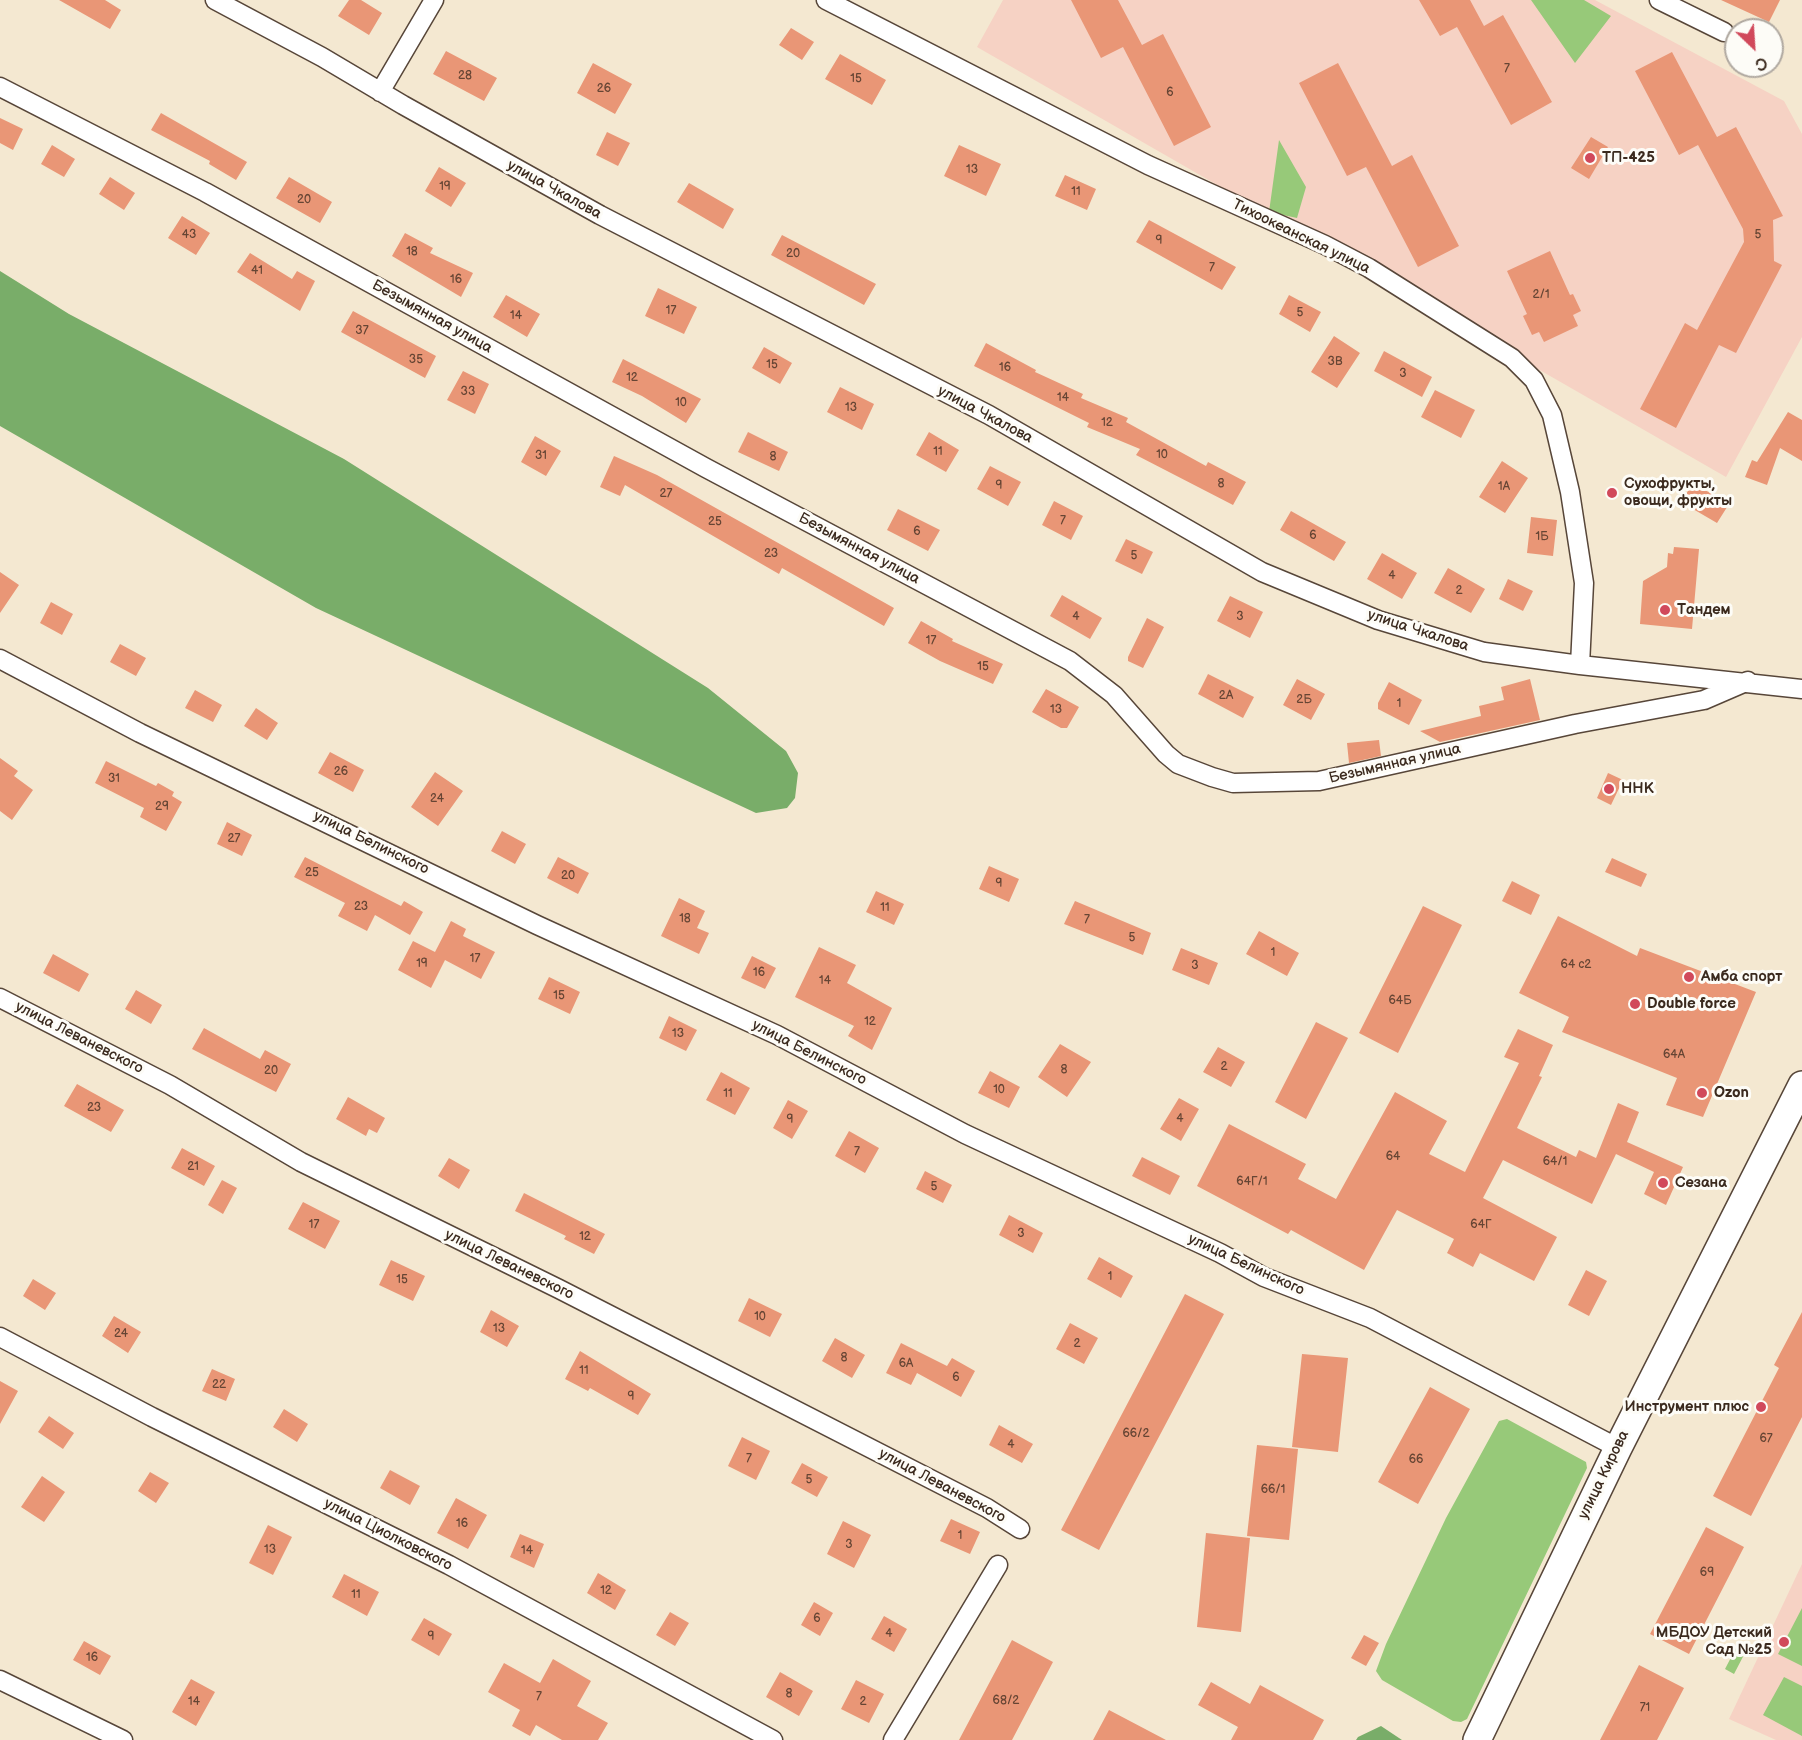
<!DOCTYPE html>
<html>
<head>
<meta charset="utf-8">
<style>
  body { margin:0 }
  #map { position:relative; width:1802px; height:1740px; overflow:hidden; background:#f4e8d1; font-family:"Balsamiq Sans",sans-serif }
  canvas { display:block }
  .north { position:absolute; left:1724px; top:18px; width:60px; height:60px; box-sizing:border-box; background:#fdfcf7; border:2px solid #afa8a0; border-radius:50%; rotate:155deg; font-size:16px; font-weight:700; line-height:24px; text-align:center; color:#3b2a1e }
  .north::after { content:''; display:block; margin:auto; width:21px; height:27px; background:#d1495b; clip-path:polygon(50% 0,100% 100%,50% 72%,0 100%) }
</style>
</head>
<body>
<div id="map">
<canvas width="1802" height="1740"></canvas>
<div class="north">С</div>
</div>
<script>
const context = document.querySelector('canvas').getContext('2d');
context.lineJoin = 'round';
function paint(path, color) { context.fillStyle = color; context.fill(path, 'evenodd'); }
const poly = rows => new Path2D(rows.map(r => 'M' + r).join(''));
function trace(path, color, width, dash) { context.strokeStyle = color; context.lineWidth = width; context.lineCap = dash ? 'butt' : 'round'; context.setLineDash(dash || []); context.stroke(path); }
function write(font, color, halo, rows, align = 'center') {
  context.font = font + ' "Balsamiq Sans",sans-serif'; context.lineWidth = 6; context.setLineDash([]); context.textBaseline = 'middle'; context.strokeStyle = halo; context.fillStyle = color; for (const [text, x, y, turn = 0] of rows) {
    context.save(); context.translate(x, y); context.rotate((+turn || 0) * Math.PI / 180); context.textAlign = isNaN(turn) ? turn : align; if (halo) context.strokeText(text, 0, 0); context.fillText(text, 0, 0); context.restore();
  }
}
const built = poly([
  [1003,0,1595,0,1784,101,1802,134,1802,337,1726,477,977,47],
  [1802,1564,1802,1740,1776,1740,1729,1719]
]);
const green = poly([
  [1531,0,1584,0,1611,16,1575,63],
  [1279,140,1306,187,1297,218,1269,212],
  [1507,1419,1586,1462,1587,1468,1467,1719,1461,1722,1453,1721,1382,1680,1376,1671,1386,1644,1446,1518,1499,1421],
  [1802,1608,1802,1666,1778,1654],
  [1738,1644,1747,1649,1734,1674,1725,1669],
  [1784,1677,1802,1686,1802,1736,1763,1715]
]);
const forest = poly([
  [0,271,69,314,344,459,708,688,786,751,798,773,795,798,787,808,756,813,316,608,0,426],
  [1381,1726,1402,1740,1356,1740,1358,1737]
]);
const building = poly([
  [59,0,105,0,121,10,110,29],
  [349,0,361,0,382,13,369,35,338,16],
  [1071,0,1118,0,1142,45,1163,34,1211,127,1174,146,1123,47,1101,58],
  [1419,0,1470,0,1484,26,1503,15,1552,102,1511,125,1457,27,1440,36],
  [1721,0,1780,0,1769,22],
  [791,28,814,42,802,60,779,45],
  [446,51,497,78,484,101,433,74],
  [1672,52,1717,137,1736,127,1783,216,1773,220,1774,261,1782,265,1736,353,1719,345,1676,428,1640,409,1685,323,1697,330,1744,242,1743,229,1698,145,1679,155,1635,71],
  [840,54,886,80,872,105,825,79],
  [593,63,632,84,615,114,577,93],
  [1338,63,1392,166,1412,155,1459,246,1418,267,1366,167,1347,176,1299,83],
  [161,113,247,162,236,180,209,164,210,161,151,130],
  [0,118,23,129,13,150,0,143],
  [607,132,630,143,618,166,596,155],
  [1591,137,1608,147,1589,179,1571,168],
  [52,145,75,159,64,177,41,164],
  [959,145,1001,164,986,196,944,176],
  [439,167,466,183,451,207,425,191],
  [1065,175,1096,189,1087,210,1055,196],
  [110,177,135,193,124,210,99,194],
  [289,177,332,202,320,223,276,198],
  [689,183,734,209,723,229,677,202],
  [182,216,210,233,196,255,168,238],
  [1149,220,1236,267,1222,290,1136,242],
  [405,233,433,248,430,253,473,273,461,297,392,256],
  [782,235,876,284,864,305,771,255],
  [1550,251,1570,295,1573,294,1581,311,1573,315,1578,326,1544,342,1539,332,1532,335,1523,316,1527,314,1507,271],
  [250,253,292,279,297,271,315,281,300,311,237,272],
  [658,288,697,307,684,334,645,316],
  [506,295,540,314,527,337,493,317],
  [1289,295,1321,312,1310,332,1279,314],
  [353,311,436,356,425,378,341,332],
  [1334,336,1360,353,1337,388,1311,372],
  [986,343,1036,370,1035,372,1083,394,1081,398,1128,418,1126,422,1206,466,1208,462,1246,482,1233,505,1136,455,1140,449,1087,427,1089,423,974,366],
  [764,347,792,363,780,384,752,368],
  [1384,351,1432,377,1422,397,1374,371],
  [623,359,701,399,686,423,642,396,612,382],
  [463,371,489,384,475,414,447,400],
  [840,387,874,404,862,430,827,412],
  [1435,390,1475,410,1461,438,1421,417],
  [1788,412,1802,420,1802,461,1780,448,1767,485,1745,477,1752,460,1757,462],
  [748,432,788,452,779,471,738,452],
  [929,432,959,450,946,472,916,455],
  [535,436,561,451,546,476,521,462],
  [614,456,657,475,894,608,884,626,782,568,779,574,625,485,620,496,600,487],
  [1502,461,1528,478,1505,513,1479,497],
  [990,466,1021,482,1008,506,977,489],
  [1693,483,1729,504,1717,523,1681,502],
  [1054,501,1083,516,1071,540,1042,525],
  [898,509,940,530,928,551,887,530],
  [1291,511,1346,542,1334,561,1280,530],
  [1531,517,1557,520,1553,556,1527,553],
  [1126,539,1153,552,1142,574,1115,561],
  [1674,547,1699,549,1692,629,1640,624,1643,581,1667,567,1668,553,1673,554],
  [1382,553,1417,573,1402,599,1367,579],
  [1448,568,1485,589,1471,613,1434,593],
  [0,572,19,585,0,613],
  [1508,579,1533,591,1523,611,1499,599],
  [1062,595,1102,618,1090,639,1050,616],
  [1230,596,1263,612,1250,638,1217,621],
  [51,602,73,614,62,635,40,623],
  [1147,618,1164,627,1143,668,1128,661,1128,657],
  [921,621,953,639,952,641,1003,664,993,684,940,661,908,643],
  [120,644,146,658,136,676,110,662],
  [1208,674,1254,697,1243,718,1198,694],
  [1297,679,1325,694,1311,720,1283,705],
  [1530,679,1540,720,1440,742,1420,731,1481,716,1479,706,1504,700,1501,687],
  [1389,682,1422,700,1409,725,1378,709,1378,703],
  [1046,689,1079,707,1067,728,1061,728,1032,712],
  [195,690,222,705,213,722,185,708],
  [256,708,278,723,267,740,244,726],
  [1379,740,1381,756,1349,763,1347,743],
  [330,752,364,770,353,792,318,773],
  [0,758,18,771,14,776,33,790,12,820,0,811],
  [106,761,156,786,158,783,174,792,172,796,182,802,166,831,140,817,144,808,95,783],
  [435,772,463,791,438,826,411,807],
  [1608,773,1623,780,1611,805,1597,798],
  [227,822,252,835,242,856,217,844],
  [502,831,526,844,515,864,491,851],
  [305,857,401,906,404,901,423,912,410,935,375,915,367,931,338,916,345,903,294,877],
  [558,857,589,873,578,894,547,878],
  [1612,858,1647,874,1641,887,1605,872],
  [989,866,1019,879,1009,902,979,889],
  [1512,881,1540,895,1531,915,1502,901],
  [876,891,904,904,894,925,866,912],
  [679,898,705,911,697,928,709,933,699,954,661,936],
  [1075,901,1151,933,1143,955,1064,924],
  [1423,906,1462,925,1398,1053,1359,1033],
  [1558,916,1637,956,1640,948,1756,992,1703,1117,1666,1105,1677,1078,1562,1032,1569,1017,1519,993],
  [451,921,466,929,463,936,495,952,481,979,445,960,431,988,398,970,413,941,435,952],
  [1259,931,1299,953,1287,976,1246,954],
  [819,947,856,965,847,983,892,1008,872,1050,848,1036,854,1026,795,997],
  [1181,948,1218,963,1209,985,1172,970],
  [53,954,89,974,79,992,43,973],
  [752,956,776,968,765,989,741,978],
  [549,977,580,992,570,1014,538,999],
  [136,990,162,1005,151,1024,125,1009],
  [669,1016,697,1030,686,1051,659,1038],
  [1316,1022,1348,1038,1306,1119,1275,1102],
  [204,1028,260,1059,265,1050,291,1064,276,1092,192,1049],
  [1518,1029,1553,1045,1539,1076,1542,1077,1517,1128,1576,1157,1579,1150,1596,1158,1618,1103,1639,1112,1627,1142,1683,1167,1666,1205,1644,1194,1654,1172,1616,1154,1592,1204,1503,1160,1483,1198,1557,1237,1534,1281,1480,1253,1473,1267,1447,1253,1454,1239,1397,1210,1364,1270,1291,1230,1288,1234,1197,1186,1229,1124,1306,1164,1298,1179,1336,1199,1395,1092,1447,1121,1429,1154,1465,1172,1519,1063,1504,1057],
  [1060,1044,1091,1062,1067,1097,1038,1077],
  [1218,1047,1245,1062,1231,1087,1203,1072],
  [990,1071,1020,1087,1009,1108,978,1093],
  [721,1072,750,1088,735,1115,706,1100],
  [77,1084,124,1110,111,1132,64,1106],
  [348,1097,385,1118,377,1133,369,1129,366,1136,336,1119],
  [1179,1098,1199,1109,1181,1141,1160,1129],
  [788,1100,808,1111,792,1139,773,1128],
  [849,1131,879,1148,865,1173,835,1156],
  [182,1148,215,1166,204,1186,171,1168],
  [1142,1157,1180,1176,1170,1195,1132,1176],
  [449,1158,470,1170,459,1189,438,1176],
  [925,1171,952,1185,943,1203,916,1189],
  [222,1180,237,1188,223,1214,208,1205],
  [524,1193,605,1234,594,1254,564,1239,566,1236,515,1211],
  [303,1202,340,1221,325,1249,288,1229],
  [1009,1215,1043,1233,1033,1253,999,1235],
  [1099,1257,1133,1276,1121,1298,1087,1279],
  [391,1260,425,1276,413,1301,379,1285],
  [1586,1270,1607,1281,1589,1316,1568,1305],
  [33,1279,56,1293,45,1310,23,1296],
  [1185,1294,1224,1314,1099,1550,1061,1530],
  [749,1298,782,1314,770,1337,738,1321],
  [491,1310,519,1326,507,1347,480,1332],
  [1802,1312,1802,1417,1751,1516,1713,1496,1779,1368,1774,1365],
  [114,1316,141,1332,128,1353,102,1336],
  [1070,1323,1098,1338,1084,1364,1056,1349],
  [835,1338,865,1355,852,1378,822,1361],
  [901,1343,947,1366,952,1358,975,1371,961,1397,917,1373,911,1385,886,1373],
  [580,1351,651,1394,638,1415,590,1388,588,1391,565,1379],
  [1302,1354,1348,1358,1338,1452,1292,1447],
  [212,1369,235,1379,226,1401,202,1391],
  [0,1381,18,1391,0,1424],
  [1430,1387,1470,1409,1418,1504,1378,1482],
  [284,1409,308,1424,297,1442,273,1427],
  [49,1416,74,1433,63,1449,38,1432],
  [999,1425,1033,1444,1022,1463,989,1445],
  [742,1437,770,1451,756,1480,728,1466],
  [1257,1445,1298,1449,1289,1540,1247,1536],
  [802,1463,828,1477,817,1497,791,1483],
  [390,1470,420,1486,410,1505,380,1488],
  [150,1472,169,1483,156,1503,138,1491],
  [42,1476,65,1492,44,1522,21,1507],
  [456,1498,487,1515,468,1549,437,1533],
  [951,1519,980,1532,970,1554,940,1541],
  [843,1521,871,1535,854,1568,827,1554],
  [268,1525,292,1537,273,1575,249,1563],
  [1706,1527,1744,1547,1689,1654,1650,1634],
  [1206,1533,1250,1538,1241,1632,1197,1627],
  [520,1534,544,1544,534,1568,510,1557],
  [598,1573,626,1590,615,1610,587,1593],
  [344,1574,379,1592,367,1616,332,1597],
  [814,1602,833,1613,820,1636,801,1625],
  [670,1612,689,1623,675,1646,656,1635],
  [884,1616,907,1629,894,1652,871,1639],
  [424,1618,452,1634,439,1656,411,1640],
  [1364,1635,1379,1643,1366,1666,1351,1658],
  [1012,1640,1053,1662,1012,1740,959,1740],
  [84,1641,111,1656,100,1675,73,1660],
  [553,1659,591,1681,577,1706,608,1723,598,1740,562,1740,536,1725,530,1736,512,1726,520,1710,488,1692,504,1663,540,1683],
  [1639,1665,1684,1688,1657,1740,1600,1740],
  [780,1672,813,1691,799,1716,766,1697],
  [191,1679,215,1692,196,1726,172,1712],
  [856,1680,884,1694,869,1723,841,1709],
  [1211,1682,1250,1704,1260,1685,1324,1720,1313,1740,1231,1740,1238,1727,1198,1705],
  [1109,1710,1166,1740,1093,1740]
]);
const street = poly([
  [215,0,322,57,403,105,600,215,989,415,1262,572,1378,620,1484,652,1580,665,1802,689],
  [826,0,1148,165,1325,245,1369,268,1512,358,1534,380,1552,415,1570,492,1584,583,1580,665],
  [1659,0,1724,32],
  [0,87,205,192,706,468,1070,661,1114,695,1166,754,1178,764,1212,777,1233,783,1319,781,1575,724,1704,700,1748,681],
  [380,92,434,0],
  [0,659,140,733,537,925,777,1035,965,1134,1220,1253,1264,1277,1370,1318,1618,1448],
  [0,998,170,1085,301,1162,559,1289,987,1508,1020,1529],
  [0,1337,152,1417,449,1565,773,1740],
  [0,1680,123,1740],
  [893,1740,998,1565]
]);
const primary = poly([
  [1477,1740,1618,1448,1802,1085]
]);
const markers = [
  [1590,158,6,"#d1495b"],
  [1612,493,6,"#d1495b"],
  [1665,610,6,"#d1495b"],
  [1609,789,6,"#d1495b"],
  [1689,977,6,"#d1495b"],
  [1635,1004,6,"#d1495b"],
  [1702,1093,6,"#d1495b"],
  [1663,1183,6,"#d1495b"],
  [1761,1407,6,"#d1495b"],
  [1784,1642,6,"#d1495b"]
];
const numberNames = [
  ["7",1507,69],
  ["28",465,76],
  ["15",856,79],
  ["26",604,89],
  ["6",1170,93],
  ["13",972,170],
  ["19",445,187],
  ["11",1076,192],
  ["20",304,200],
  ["43",189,235],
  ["5",1758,235],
  ["9",1159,241],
  ["18",412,252],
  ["20",793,254],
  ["7",1212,268],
  ["41",257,271],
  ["16",456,280],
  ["2/1",1541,295],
  ["17",671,311],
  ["5",1300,313],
  ["14",516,316],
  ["37",362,331],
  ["35",416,360],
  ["3В",1335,362],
  ["15",772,365],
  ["16",1005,368],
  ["3",1403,374],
  ["12",632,378],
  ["33",468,392],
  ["14",1063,398],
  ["10",681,403],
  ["13",851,408],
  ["12",1107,423],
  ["11",938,452],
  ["10",1162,455],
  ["31",541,456],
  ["8",773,457],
  ["8",1221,484],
  ["9",999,486],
  ["1А",1504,487],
  ["27",666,494],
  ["7",1063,521],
  ["25",715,522],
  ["6",917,532],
  ["6",1313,536],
  ["1Б",1542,537],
  ["23",771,554],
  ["5",1134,556],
  ["4",1392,576],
  ["2",1459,591],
  ["4",1076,617],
  ["3",1240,617],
  ["17",931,641],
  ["15",983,667],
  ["2А",1226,696],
  ["2Б",1304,700],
  ["1",1399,704],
  ["13",1056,710],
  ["26",341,772],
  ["31",114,779],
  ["24",437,799],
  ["29",162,807],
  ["27",234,839],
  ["25",312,873],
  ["20",568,876],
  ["9",999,884],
  ["23",361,907],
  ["11",885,908],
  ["18",685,919],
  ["7",1087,920],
  ["5",1132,938],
  ["1",1273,953],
  ["17",475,959],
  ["19",422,964],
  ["64 с2",1576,965],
  ["3",1195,966],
  ["16",759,973],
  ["14",825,981],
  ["15",559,996],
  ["64Б",1400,1001],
  ["12",870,1022],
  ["13",678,1034],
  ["64А",1674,1055],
  ["2",1224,1067],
  ["8",1064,1070],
  ["20",271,1071],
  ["10",999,1090],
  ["11",728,1094],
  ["23",94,1108],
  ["4",1180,1119],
  ["9",790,1120],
  ["7",857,1152],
  ["64",1393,1157],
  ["64/1",1555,1162],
  ["21",193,1167],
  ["64Г/1",1252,1182],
  ["5",934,1187],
  ["17",314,1225],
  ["64Г",1481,1225],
  ["3",1021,1234],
  ["12",585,1237],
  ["1",1110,1277],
  ["15",402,1280],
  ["10",760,1317],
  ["13",499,1329],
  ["24",121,1334],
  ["2",1077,1344],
  ["8",844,1358],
  ["6А",906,1364],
  ["11",584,1371],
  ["6",956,1378],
  ["22",219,1385],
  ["9",631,1397],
  ["66/2",1136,1434],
  ["67",1766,1439],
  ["4",1011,1445],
  ["7",749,1459],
  ["66",1416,1460],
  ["5",809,1480],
  ["66/1",1273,1490],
  ["16",462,1524],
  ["1",960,1536],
  ["3",849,1545],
  ["13",270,1550],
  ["14",527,1551],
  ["69",1707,1573],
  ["12",606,1591],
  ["11",356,1595],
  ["6",817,1619],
  ["4",889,1634],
  ["9",431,1637],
  ["16",92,1658],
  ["8",789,1694],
  ["7",539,1697],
  ["68/2",1006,1701],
  ["14",194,1702],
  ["2",863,1702],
  ["71",1645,1708]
];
const poiNames = [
  ["ТП-425",1602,158],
  ["Сухофрукты,",1624,484],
  ["овощи, фрукты",1624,501],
  ["Тандем",1677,610],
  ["ННК",1621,789],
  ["Амба спорт",1701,977],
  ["Double force",1647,1004],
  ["Ozon",1714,1093],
  ["Сезана",1675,1183],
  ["Инструмент плюс",1749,1407,"right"],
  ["МБДОУ Детский",1772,1633,"right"],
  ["Сад №25",1772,1650,"right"]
];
const streetNames = [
  ["улица Чкалова",554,190,29],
  ["Тихоокеанская улица",1301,237,26],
  ["Безымянная улица",432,317,29],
  ["улица Чкалова",985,415,28],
  ["Безымянная улица",859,549,28],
  ["улица Чкалова",1418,631,18],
  ["Безымянная улица",1395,764,-13],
  ["улица Белинского",371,843,26],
  ["улица Леваневского",79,1038,27],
  ["улица Белинского",809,1053,27],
  ["улица Леваневского",509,1265,26],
  ["улица Белинского",1246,1265,25],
  ["улица Кирова",1604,1475,-64],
  ["улица Леваневского",942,1486,28],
  ["улица Циолковского",388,1535,27]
];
paint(built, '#f6d2c4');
paint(green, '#97c979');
paint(forest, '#79ad69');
paint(building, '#e99676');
trace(street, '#574639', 21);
trace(primary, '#574639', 30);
trace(street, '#fff', 18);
trace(primary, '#fff', 27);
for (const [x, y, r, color] of markers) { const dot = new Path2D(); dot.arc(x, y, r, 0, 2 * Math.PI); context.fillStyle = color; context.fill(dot); trace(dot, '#fdfcf7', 2); }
write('12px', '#664534', null, numberNames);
write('bold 15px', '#3b2a1e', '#fdfcf7', poiNames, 'left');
write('15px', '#3b2a1e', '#fdfcf7', streetNames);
</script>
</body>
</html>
